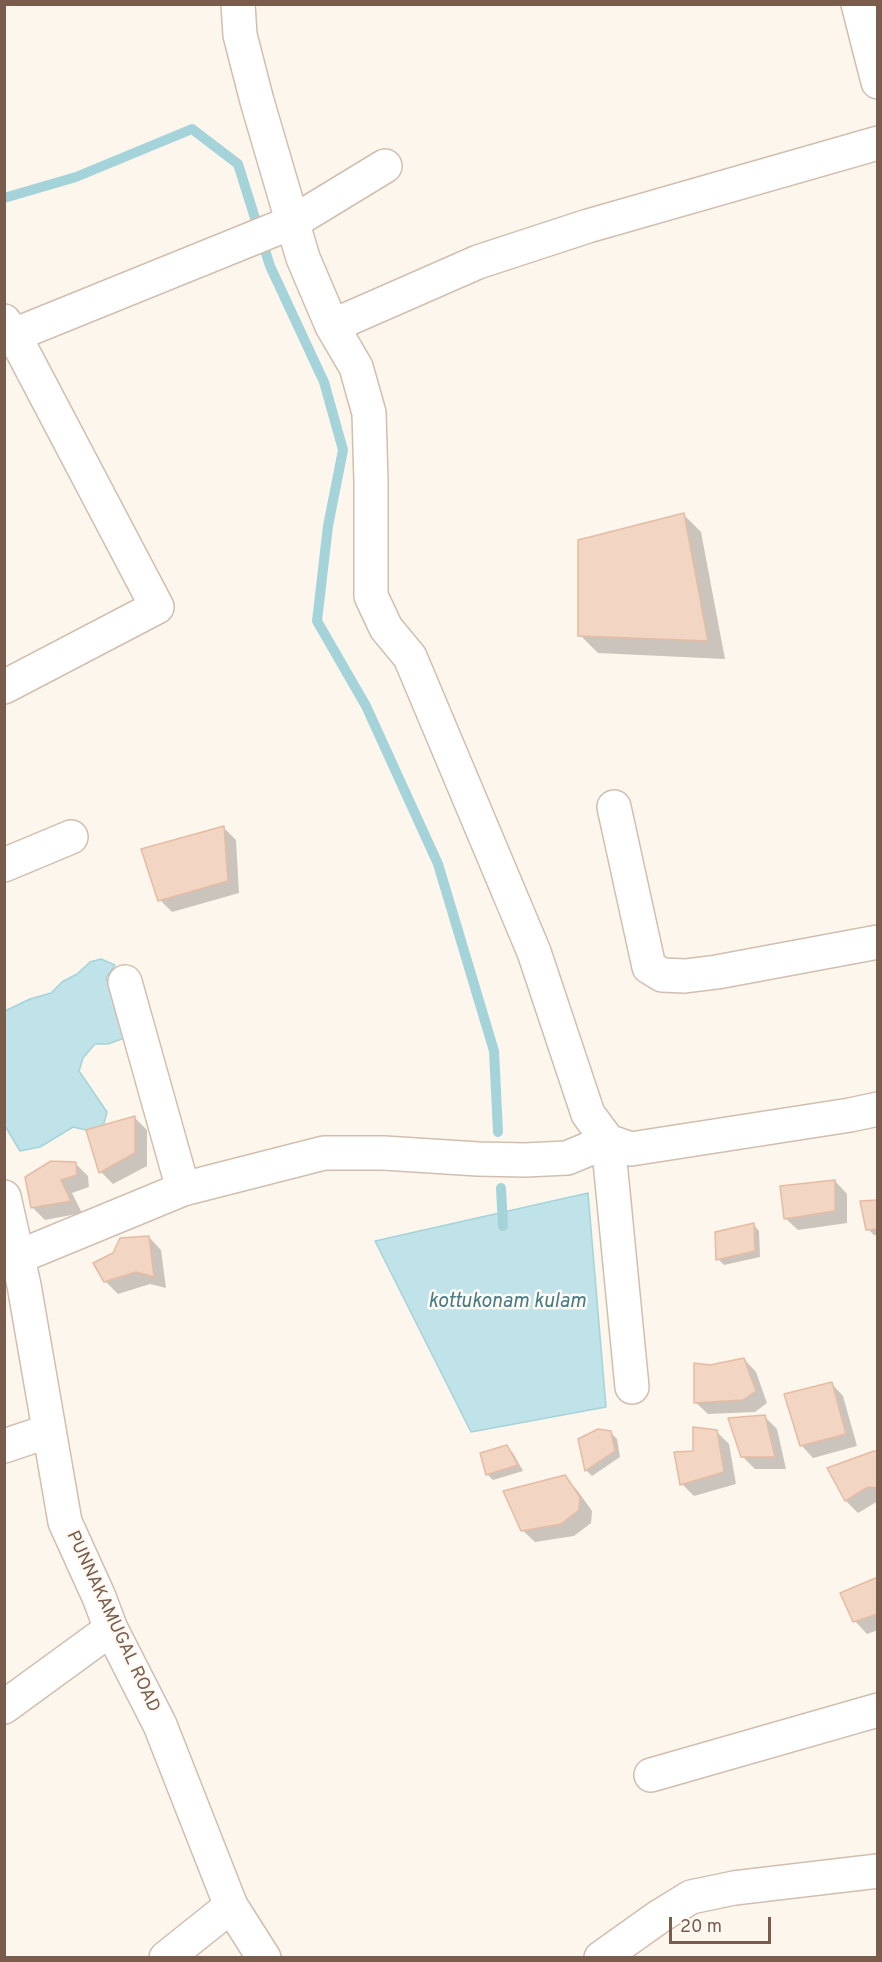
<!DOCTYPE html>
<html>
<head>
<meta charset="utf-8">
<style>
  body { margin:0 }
  #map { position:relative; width:882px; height:1962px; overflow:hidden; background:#fdf6ec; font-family:Overpass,sans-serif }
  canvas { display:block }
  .frame { position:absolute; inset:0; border:6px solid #7a5c4d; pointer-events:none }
  .scale { position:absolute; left:669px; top:1917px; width:102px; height:27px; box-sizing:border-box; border:3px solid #7a5c4d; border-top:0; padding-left:8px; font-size:18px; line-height:21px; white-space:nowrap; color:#7a5c4d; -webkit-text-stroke:4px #fffaf3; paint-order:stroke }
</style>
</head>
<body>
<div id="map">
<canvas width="882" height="1962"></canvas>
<div class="frame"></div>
<div class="scale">20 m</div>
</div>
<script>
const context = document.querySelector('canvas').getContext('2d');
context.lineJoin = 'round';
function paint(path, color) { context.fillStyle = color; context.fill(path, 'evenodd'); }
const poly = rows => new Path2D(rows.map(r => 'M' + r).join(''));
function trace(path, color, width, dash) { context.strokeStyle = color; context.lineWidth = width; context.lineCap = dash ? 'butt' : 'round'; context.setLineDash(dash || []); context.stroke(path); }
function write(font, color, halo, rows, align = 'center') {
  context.font = font + ' Overpass,sans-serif'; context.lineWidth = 5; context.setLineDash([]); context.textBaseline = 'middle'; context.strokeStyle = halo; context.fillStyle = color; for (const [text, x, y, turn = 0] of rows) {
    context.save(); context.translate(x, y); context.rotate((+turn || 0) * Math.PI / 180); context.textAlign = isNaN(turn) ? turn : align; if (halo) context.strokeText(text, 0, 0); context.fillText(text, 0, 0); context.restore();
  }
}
const water = poly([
  [101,959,115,965,106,978,127,1037,108,1044,95,1044,83,1058,79,1071,107,1112,103,1127,86,1130,73,1127,40,1147,20,1151,5,1126,5,1011,30,999,51,993,62,982,77,974,90,962,101,959],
  [588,1193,606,1407,471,1432,375,1241,588,1193]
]);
const shadow = poly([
  [683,514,701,532,725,659,598,653,580,635],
  [224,828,236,840,239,893,172,912,160,900],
  [135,1118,147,1130,147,1166,113,1184,101,1172,88,1131],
  [75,1163,88,1176,89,1187,72,1193,82,1213,45,1220,32,1207],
  [835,1181,847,1194,847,1223,798,1230,785,1218],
  [878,1201,878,1235,874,1235,868,1229],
  [754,1225,759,1231,760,1257,724,1265,718,1259],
  [149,1237,161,1250,166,1288,150,1284,118,1294,106,1282,95,1263],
  [744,1359,756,1372,767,1403,755,1412,708,1414,695,1402,710,1366],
  [831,1383,843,1396,857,1446,813,1458,801,1445],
  [765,1417,777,1429,786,1469,755,1469,742,1456],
  [717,1432,729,1444,736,1484,694,1496,682,1484,695,1452],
  [611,1433,617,1439,620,1457,592,1476,586,1470,579,1440],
  [507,1447,513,1453,523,1471,493,1480,487,1474],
  [878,1454,878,1501,858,1513,846,1501,829,1469],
  [564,1477,577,1490,592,1511,591,1523,574,1536,535,1542,522,1530],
  [878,1579,878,1630,867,1634,855,1621]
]);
const stream = poly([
  [4,198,76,177,192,129,238,164,270,266,324,382,343,450,328,526,317,621,366,706,438,864,494,1051,498,1132],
  [501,1188,503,1226]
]);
const building = poly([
  [684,513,708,641,578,636,578,540,684,513],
  [224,826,228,881,158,901,141,849,224,826],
  [135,1116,135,1153,99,1173,86,1130,135,1116],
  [51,1161,76,1162,77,1175,61,1180,71,1201,31,1208,25,1177,51,1161],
  [835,1180,835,1211,784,1219,780,1186,835,1180],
  [878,1200,878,1229,866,1230,860,1201,878,1200],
  [754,1223,755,1251,716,1260,715,1232,754,1223],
  [149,1236,154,1277,136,1272,104,1282,93,1263,113,1253,120,1238,149,1236],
  [744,1358,756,1391,743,1400,694,1403,694,1363,710,1365,744,1358],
  [832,1382,846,1434,800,1446,784,1394,832,1382],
  [765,1415,775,1457,741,1457,728,1418,765,1415],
  [693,1427,717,1430,724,1472,680,1485,674,1452,693,1451,693,1427],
  [598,1429,611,1431,615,1451,585,1471,578,1439,598,1429],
  [507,1445,518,1465,486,1475,480,1453,507,1445],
  [874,1451,878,1452,878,1488,868,1487,845,1501,827,1468,874,1451],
  [565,1475,580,1497,579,1510,561,1524,521,1531,503,1491,565,1475],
  [878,1577,878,1614,853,1622,840,1593,878,1577]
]);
const minor = poly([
  [238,4,240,35,257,101,303,258,332,326,356,367,369,413,371,482,371,596,386,628,410,657,534,952,588,1114,608,1141,631,1149,850,1115,878,1109],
  [4,321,14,335,157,607,4,687],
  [332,326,478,262,588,226,878,143],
  [4,340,14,335,293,222,385,166],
  [614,807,649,967,662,975,685,976,717,972,878,942],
  [4,865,71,837],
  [125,982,183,1189],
  [18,1257,183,1189,324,1153,384,1153,478,1159,525,1160,567,1158,608,1141,632,1387],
  [4,1446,49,1431],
  [4,1707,111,1629],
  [651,1775,878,1710],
  [166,1958,231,1906],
  [601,1958,660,1916,691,1897,734,1888,878,1871]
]);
const tertiary = poly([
  [858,4,878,82],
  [4,1197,24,1285,65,1522,99,1597,111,1629,160,1725,231,1906,264,1958]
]);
const streetNames = [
  ["PUNNAKAMUGAL ROAD",112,1622,65]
];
const waterNames = [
  ["kottukonam kulam",507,1303]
];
paint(water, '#bfe3e8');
trace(water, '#a5d3da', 1.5);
paint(shadow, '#0003');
trace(stream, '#a5d3da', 10);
paint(building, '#f3d5c3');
trace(building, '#e6bba3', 1.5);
trace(minor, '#d1beb0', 36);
trace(tertiary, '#d1beb0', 36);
trace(minor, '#fff', 33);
trace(tertiary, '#fff', 33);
write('18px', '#7a5c4d', '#fffaf3', streetNames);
write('italic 20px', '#437c86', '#fffaf3', waterNames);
</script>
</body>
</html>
